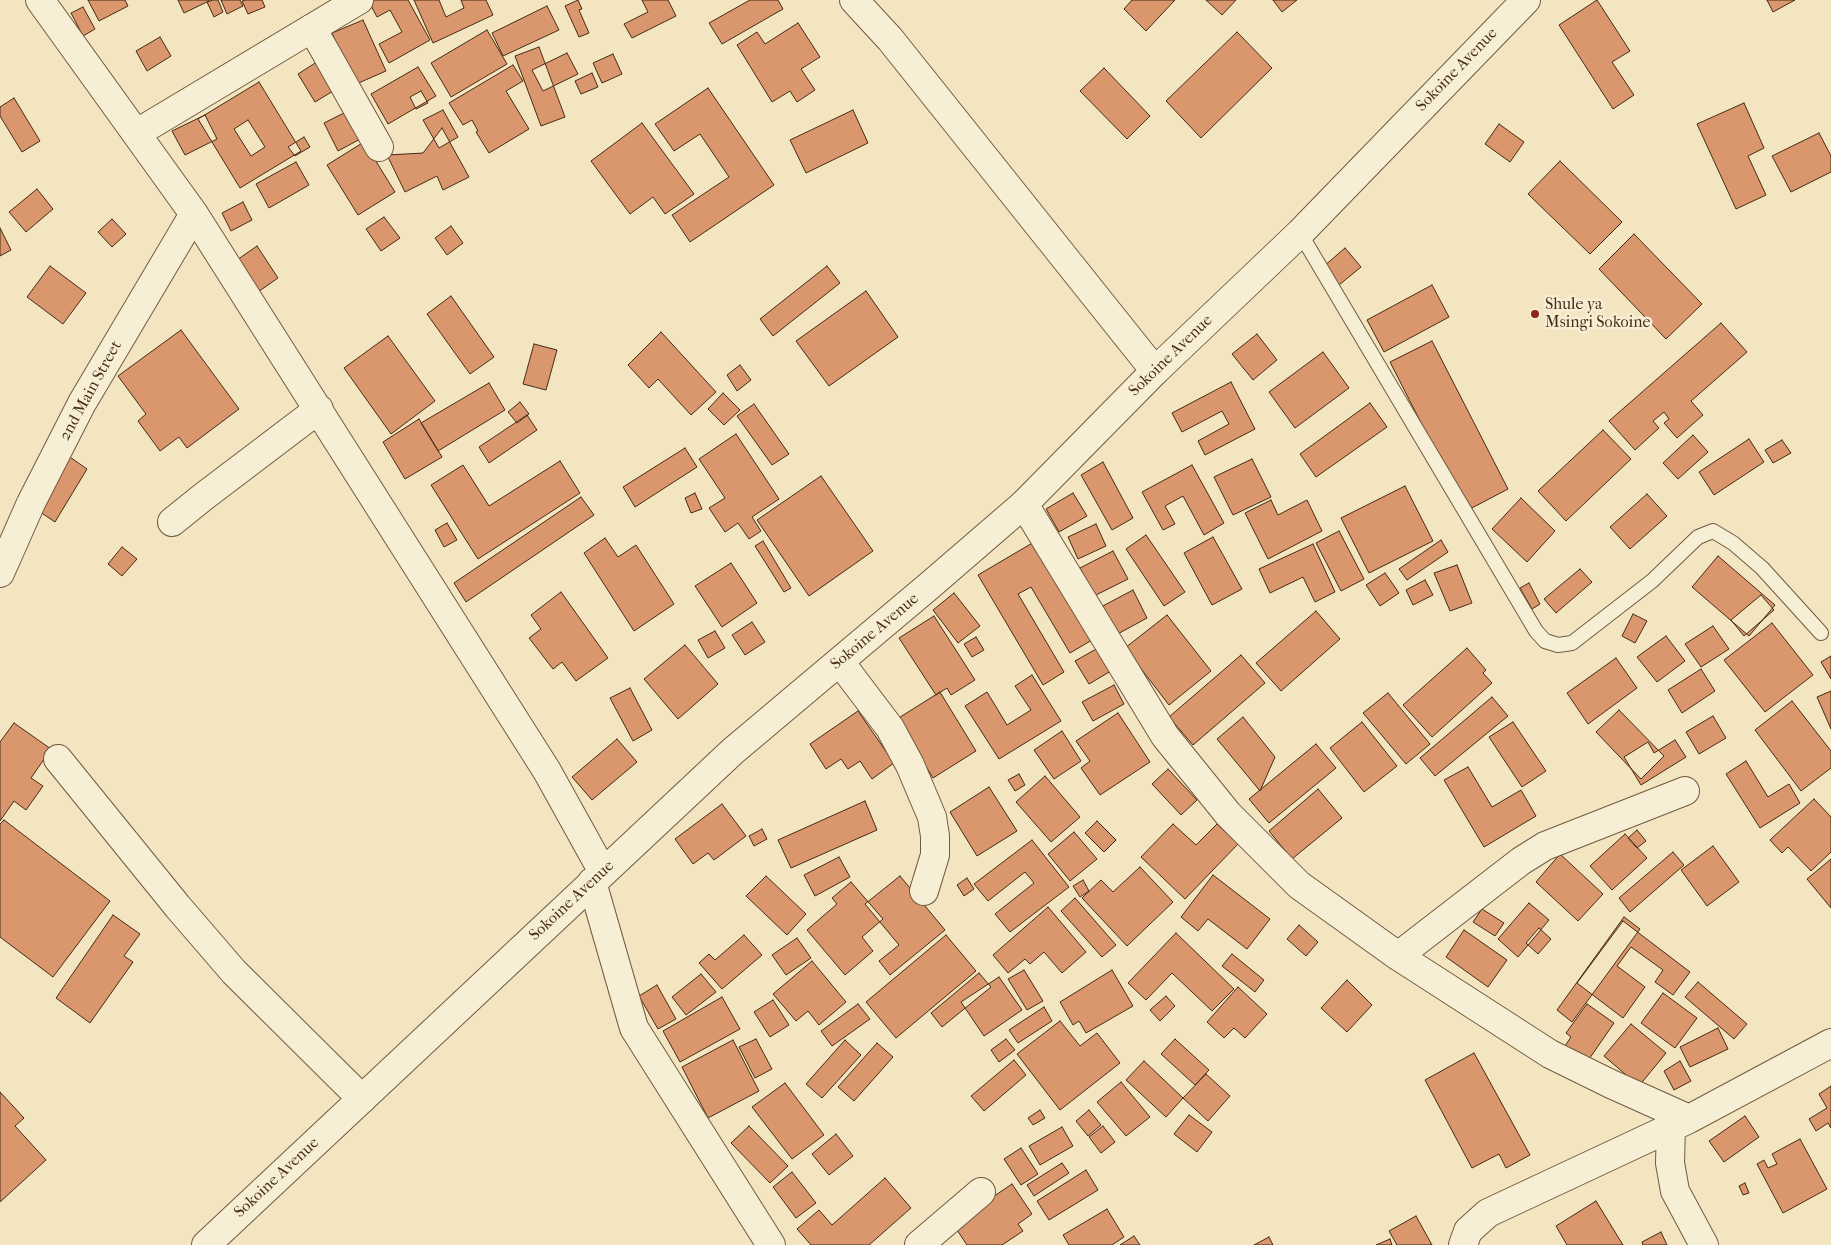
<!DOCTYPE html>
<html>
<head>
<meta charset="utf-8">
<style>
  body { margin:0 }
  canvas { display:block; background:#f3e5c0 }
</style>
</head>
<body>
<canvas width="1831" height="1245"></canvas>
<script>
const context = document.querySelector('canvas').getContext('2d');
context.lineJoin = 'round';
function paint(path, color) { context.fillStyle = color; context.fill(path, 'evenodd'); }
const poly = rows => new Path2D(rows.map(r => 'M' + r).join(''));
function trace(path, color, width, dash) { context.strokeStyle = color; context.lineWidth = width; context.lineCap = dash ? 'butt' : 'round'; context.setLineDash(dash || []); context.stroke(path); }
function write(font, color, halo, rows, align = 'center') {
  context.font = font + ' "IM FELL French Canon",serif'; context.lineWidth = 5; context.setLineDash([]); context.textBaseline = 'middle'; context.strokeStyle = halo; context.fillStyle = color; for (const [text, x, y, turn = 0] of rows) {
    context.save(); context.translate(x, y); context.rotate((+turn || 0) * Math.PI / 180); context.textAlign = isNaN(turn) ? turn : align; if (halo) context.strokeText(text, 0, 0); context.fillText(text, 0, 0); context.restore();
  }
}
const building = poly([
  [88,0,125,0,128,6,99,21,88,0],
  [178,0,209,0,209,1,184,13,178,0],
  [213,0,218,0,223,12,214,17,207,2,213,0],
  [221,0,240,0,243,6,227,14,221,0],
  [245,0,262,0,265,7,248,14,242,1,245,0],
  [368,0,408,0,430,40,389,63,379,44,402,32,390,10,377,17,368,0],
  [414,0,439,0,446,17,464,8,461,0,486,0,493,15,433,43,414,0],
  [578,0,582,9,579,10,589,33,579,37,565,6,578,0],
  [642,0,668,0,676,16,632,38,624,24,648,12,642,0],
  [750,0,778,0,783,9,722,44,709,23,750,0],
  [1132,0,1175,0,1146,31,1124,9,1132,0],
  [1206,0,1236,0,1222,15,1206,0],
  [1273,0,1297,0,1282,12,1273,0],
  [1597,0,1630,51,1612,62,1634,95,1613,109,1559,25,1597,0],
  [1767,0,1795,0,1773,12,1767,0],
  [547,6,559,30,503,56,492,33,547,6],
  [83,7,95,29,83,36,71,13,83,7],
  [363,20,386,71,354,85,332,33,363,20],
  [798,23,820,57,801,69,815,90,797,102,790,91,772,102,737,45,757,32,765,44,798,23],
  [487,30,507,64,451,97,431,63,487,30],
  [1237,32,1272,68,1201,138,1166,101,1237,32],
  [160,37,171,56,147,71,136,51,160,37],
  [539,47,565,117,541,126,515,56,539,47],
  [567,53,578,74,543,91,532,70,567,53],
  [613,54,622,74,602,83,593,63,613,54],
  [320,60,338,88,315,102,298,74,320,60],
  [513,65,523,81,506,91,529,129,489,153,476,132,478,131,472,120,463,125,449,103,513,65],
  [418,67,436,96,388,124,371,94,418,67],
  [1104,68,1150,116,1127,139,1080,91,1104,68],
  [592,73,598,87,581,94,575,81,592,73],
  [259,82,301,151,240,188,198,119,259,82],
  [248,120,265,147,251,156,234,129,248,120],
  [708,88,774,185,690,242,672,215,729,177,700,134,674,151,655,124,708,88],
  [421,91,428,103,416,109,410,97,421,91],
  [14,98,40,141,22,152,0,116,0,107,14,98],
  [1744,103,1764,148,1748,156,1766,195,1736,209,1697,124,1744,103],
  [443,110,458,137,439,148,423,120,443,110],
  [853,110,868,143,806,173,790,140,853,110],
  [348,111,362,138,338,151,324,123,348,111],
  [205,115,217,139,185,155,172,131,205,115],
  [642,123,694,194,665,214,653,197,630,214,591,161,642,123],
  [1499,124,1524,142,1510,162,1485,144,1499,124],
  [442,128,469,177,443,190,437,176,405,192,387,155,423,153,442,128],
  [1819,133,1831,156,1831,172,1791,192,1772,156,1819,133],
  [304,137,310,147,295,156,288,147,304,137],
  [364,142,395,192,358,215,327,165,364,142],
  [1560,161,1622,222,1590,254,1528,194,1560,161],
  [296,162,309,185,269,208,256,184,296,162],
  [37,189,53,209,26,232,9,212,37,189],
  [243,202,252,220,231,231,222,213,243,202],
  [384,217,400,238,381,251,366,229,384,217],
  [112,219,126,234,112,247,98,232,112,219],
  [451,226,463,243,447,255,435,238,451,226],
  [0,228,11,250,0,256,0,228],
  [1634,234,1702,304,1666,339,1599,269,1634,234],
  [257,246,278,278,258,292,237,260,257,246],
  [1345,248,1361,267,1339,285,1323,267,1345,248],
  [50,266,86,293,63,324,27,297,50,266],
  [827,266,840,283,773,336,760,319,827,266],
  [1432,285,1449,317,1384,352,1367,320,1432,285],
  [866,291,898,337,829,386,796,341,866,291],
  [451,296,494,357,470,374,427,314,451,296],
  [1721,323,1747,352,1691,401,1703,415,1677,438,1664,423,1669,419,1664,412,1653,421,1659,428,1635,450,1609,421,1721,323],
  [181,330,239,409,187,448,179,437,160,451,138,421,146,414,118,376,181,330],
  [661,332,716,392,691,415,658,379,649,388,628,365,661,332],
  [1257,334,1277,360,1253,380,1232,354,1257,334],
  [388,336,435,401,391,434,344,368,388,336],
  [1432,341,1508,489,1466,511,1390,362,1432,341],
  [534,344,557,350,546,390,523,384,534,344],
  [1323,352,1349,388,1295,428,1269,392,1323,352],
  [740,365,751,380,737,391,727,375,740,365],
  [1231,382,1255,429,1205,455,1198,441,1229,424,1222,411,1182,432,1172,413,1231,382],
  [489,383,505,410,438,451,421,423,489,383],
  [723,393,740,410,724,425,708,409,723,393],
  [520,402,529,414,517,423,508,412,520,402],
  [1370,403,1387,427,1316,477,1300,454,1370,403],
  [754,404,789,454,772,465,737,416,754,404],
  [527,415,537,430,489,463,479,447,527,415],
  [419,419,442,457,405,479,383,442,419,419],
  [1603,430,1631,459,1566,521,1538,491,1603,430],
  [736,434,779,499,752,517,761,531,749,539,738,523,725,532,709,508,725,498,699,459,736,434],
  [1693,435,1708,452,1678,479,1663,463,1693,435],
  [1749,439,1764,462,1714,495,1699,472,1749,439],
  [1782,440,1791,453,1773,463,1765,450,1782,440],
  [685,448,697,467,635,507,623,487,685,448],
  [67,455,87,469,55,522,34,508,67,455],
  [1252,459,1271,497,1233,515,1214,477,1252,459],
  [560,461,580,493,478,559,431,485,463,465,489,506,560,461],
  [1103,462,1133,518,1112,530,1081,475,1103,462],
  [1192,465,1224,523,1204,535,1183,496,1165,506,1175,524,1163,530,1142,492,1192,465],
  [821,476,873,551,809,596,757,520,821,476],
  [1405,486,1433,541,1369,573,1341,518,1405,486],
  [695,493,702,509,691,513,685,498,695,493],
  [1073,493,1087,516,1059,532,1046,509,1073,493],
  [1647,494,1667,516,1630,549,1610,527,1647,494],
  [581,497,594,515,466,602,454,583,581,497],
  [1521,498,1555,531,1527,562,1492,529,1521,498],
  [1271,500,1278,515,1307,500,1322,531,1268,559,1245,513,1271,500],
  [447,523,457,540,444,547,435,530,447,523],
  [1096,524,1106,546,1078,559,1068,537,1096,524],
  [1339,531,1364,579,1341,591,1316,543,1339,531],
  [1146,535,1185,592,1164,606,1126,549,1146,535],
  [1213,537,1242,589,1212,605,1184,553,1213,537],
  [605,538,618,557,636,545,674,604,634,631,584,553,605,538],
  [1441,540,1448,552,1407,580,1399,569,1441,540],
  [763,541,791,588,784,592,755,546,763,541],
  [1034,542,1092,640,1070,653,1031,587,1018,594,1064,672,1043,685,978,575,1034,542],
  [1313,544,1335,592,1315,602,1303,577,1270,593,1259,569,1313,544],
  [122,547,137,559,122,576,108,564,122,547],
  [1113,551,1128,579,1094,596,1080,568,1113,551],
  [1718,556,1775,605,1749,636,1692,587,1718,556],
  [731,563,757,603,722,627,695,586,731,563],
  [1457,565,1472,603,1450,611,1434,573,1457,565],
  [1580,569,1592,582,1556,613,1544,599,1580,569],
  [1385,573,1399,593,1380,606,1366,585,1385,573],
  [1425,580,1433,595,1413,605,1406,590,1425,580],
  [1529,583,1540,604,1532,609,1520,588,1529,583],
  [1133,590,1147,618,1114,636,1099,608,1133,590],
  [561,592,608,658,576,681,562,662,553,669,529,638,541,629,531,615,561,592],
  [954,593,980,626,958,643,933,610,954,593],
  [1761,595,1774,610,1744,636,1731,620,1761,595],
  [1316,611,1340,639,1281,691,1256,663,1316,611],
  [1633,614,1647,621,1635,643,1622,636,1633,614],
  [1167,615,1211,671,1169,705,1125,648,1167,615],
  [934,616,975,680,951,695,947,688,936,695,899,638,934,616],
  [752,622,765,642,745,655,732,635,752,622],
  [1772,623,1813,675,1765,712,1724,660,1772,623],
  [1713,626,1729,649,1701,667,1685,644,1713,626],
  [715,631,725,648,708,658,698,640,715,631],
  [1666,636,1685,661,1657,682,1637,657,1666,636],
  [976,637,984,650,972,657,964,644,976,637],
  [685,645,718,684,678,719,644,679,685,645],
  [1098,648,1111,671,1089,684,1075,661,1098,648],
  [1467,648,1486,670,1483,673,1492,683,1432,737,1403,705,1467,648],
  [1241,655,1265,683,1193,745,1169,717,1241,655],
  [1831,656,1831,679,1821,662,1831,656],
  [1616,658,1637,688,1588,724,1567,693,1616,658],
  [1701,669,1715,691,1682,713,1668,690,1701,669],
  [1032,675,1061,721,999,759,965,706,987,692,1007,725,1031,710,1015,686,1032,675],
  [1114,685,1124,704,1093,721,1082,702,1114,685],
  [630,688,652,730,633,741,610,698,630,688],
  [1831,691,1831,729,1817,697,1831,691],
  [940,692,976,751,933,778,897,719,940,692],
  [1388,693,1430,744,1406,764,1363,713,1388,693],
  [1492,697,1508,716,1435,776,1420,758,1492,697],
  [1792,701,1831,751,1831,768,1801,791,1755,730,1792,701],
  [1619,710,1664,756,1641,779,1596,732,1619,710],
  [858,711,894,763,872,779,860,761,848,769,841,759,826,769,810,744,858,711],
  [1118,713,1150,762,1100,795,1081,768,1090,761,1076,741,1118,713],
  [1713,716,1726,738,1699,754,1686,732,1713,716],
  [1243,717,1275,757,1260,791,1217,739,1243,717],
  [1362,722,1397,766,1364,792,1330,748,1362,722],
  [1513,722,1546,771,1522,787,1489,737,1513,722],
  [14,723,51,749,31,778,43,786,26,810,14,801,0,821,0,742,14,723],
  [1062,731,1081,761,1054,779,1034,750,1062,731],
  [617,739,637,762,592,800,572,777,617,739],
  [1675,740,1686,757,1641,785,1624,757,1648,742,1654,753,1675,740],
  [1316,744,1336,768,1269,823,1249,799,1316,744],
  [1746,761,1768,797,1789,784,1800,803,1760,828,1726,774,1746,761],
  [1468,767,1492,807,1521,790,1536,816,1484,847,1444,780,1468,767],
  [1168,769,1197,800,1181,815,1152,784,1168,769],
  [1019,774,1025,785,1015,791,1008,780,1019,774],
  [1045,776,1080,817,1051,842,1016,802,1045,776],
  [989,787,1017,831,977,856,950,812,989,787],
  [1318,789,1342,818,1292,859,1269,831,1318,789],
  [1814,799,1831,817,1831,852,1811,871,1788,847,1782,853,1770,840,1814,799],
  [865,801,877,830,791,868,778,840,865,801],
  [722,804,746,836,714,860,708,853,693,864,675,839,722,804],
  [4,820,110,901,53,977,0,937,0,824,4,820],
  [1097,821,1116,840,1104,852,1085,833,1097,821],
  [1173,824,1196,845,1217,824,1238,844,1185,899,1141,857,1173,824],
  [762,829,767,839,754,846,749,836,762,829],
  [1637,830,1646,841,1637,848,1628,838,1637,830],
  [1074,832,1097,859,1070,881,1048,854,1074,832],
  [1625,834,1647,858,1612,890,1590,866,1625,834],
  [1032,840,1069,887,1010,932,995,914,1034,883,1025,872,988,901,974,884,1032,840],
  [1713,846,1739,882,1707,906,1681,870,1713,846],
  [1673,852,1684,865,1630,912,1619,898,1673,852],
  [1560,854,1603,894,1578,921,1536,882,1560,854],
  [839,857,850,877,815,896,804,875,839,857],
  [1831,859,1831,908,1807,879,1831,859],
  [1140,867,1173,902,1127,946,1082,898,1101,880,1113,892,1140,867],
  [1213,875,1270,919,1247,949,1208,919,1198,931,1181,917,1213,875],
  [766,876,806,914,787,935,746,896,766,876],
  [900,876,945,930,890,975,879,961,899,945,865,904,900,876],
  [967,878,974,889,964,896,957,885,967,878],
  [1083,880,1089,891,1080,897,1073,886,1083,880],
  [851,882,883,919,862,937,873,951,845,975,807,930,837,904,832,898,851,882],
  [1075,898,1116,945,1102,957,1061,911,1075,898],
  [1529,903,1549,920,1518,957,1498,939,1529,903],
  [1048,907,1086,952,1062,973,1044,952,1030,964,1025,959,1008,973,993,955,1048,907],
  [1482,909,1504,923,1495,936,1473,922,1482,909],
  [113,915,140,934,124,956,133,962,90,1023,56,998,113,915],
  [1624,917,1640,929,1572,1022,1557,1010,1624,917],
  [1623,921,1690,972,1673,995,1655,982,1663,970,1631,947,1617,966,1645,987,1623,1018,1577,983,1623,921],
  [1299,925,1318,942,1306,956,1287,939,1299,925],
  [1539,928,1551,939,1538,954,1526,943,1539,928],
  [1464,930,1507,960,1488,987,1446,957,1464,930],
  [1176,933,1234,989,1212,1011,1172,973,1146,1000,1128,983,1176,933],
  [744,935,762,955,722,989,699,963,709,954,715,960,744,935],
  [946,935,976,971,896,1038,866,1002,946,935],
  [797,938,811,958,786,975,772,955,797,938],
  [1232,954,1264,980,1255,992,1222,966,1232,954],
  [812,961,846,1002,819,1025,808,1011,796,1021,773,994,812,961],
  [1024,970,1043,1001,1027,1010,1008,979,1024,970],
  [1112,970,1133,1006,1086,1033,1079,1021,1073,1025,1060,1002,1112,970],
  [979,973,991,987,942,1027,931,1013,979,973],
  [701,974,716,992,686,1015,672,997,701,974],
  [999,977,1022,1010,984,1036,961,1002,999,977],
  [1347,980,1372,1005,1347,1032,1321,1008,1347,980],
  [1698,982,1747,1024,1734,1039,1685,997,1698,982],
  [657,985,676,1019,658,1029,639,996,657,985],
  [1238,987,1267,1014,1245,1038,1234,1028,1224,1038,1207,1022,1238,987],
  [1663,993,1697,1018,1675,1048,1641,1023,1663,993],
  [1166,996,1175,1006,1160,1021,1150,1010,1166,996],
  [722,997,740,1029,680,1062,663,1031,722,997],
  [773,1000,789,1025,770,1037,754,1012,773,1000],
  [858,1004,870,1019,832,1046,821,1031,858,1004],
  [1587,1004,1614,1023,1585,1065,1563,1049,1571,1037,1566,1033,1587,1004],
  [1044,1007,1052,1021,1018,1043,1009,1030,1044,1007],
  [1060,1021,1080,1046,1097,1033,1120,1063,1060,1110,1017,1054,1060,1021],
  [1631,1024,1666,1053,1639,1086,1604,1056,1631,1024],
  [1718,1028,1728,1049,1690,1067,1680,1047,1718,1028],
  [756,1039,772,1069,755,1078,739,1047,756,1039],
  [1006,1039,1015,1050,999,1062,991,1050,1006,1039],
  [1175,1039,1209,1070,1195,1085,1161,1054,1175,1039],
  [733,1040,759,1091,708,1118,682,1067,733,1040],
  [845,1040,861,1055,822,1098,806,1084,845,1040],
  [877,1043,893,1057,854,1101,838,1087,877,1043],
  [1474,1053,1530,1155,1506,1168,1499,1154,1472,1168,1425,1080,1474,1053],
  [1014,1060,1026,1075,984,1111,971,1096,1014,1060],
  [1144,1061,1183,1098,1166,1117,1126,1080,1144,1061],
  [1680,1061,1691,1081,1674,1090,1664,1071,1680,1061],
  [1206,1074,1230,1096,1208,1121,1183,1098,1206,1074],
  [1121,1082,1150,1117,1126,1136,1097,1102,1121,1082],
  [785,1083,824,1135,792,1159,752,1107,785,1083],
  [1831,1086,1831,1128,1828,1123,1816,1131,1809,1119,1827,1108,1819,1094,1831,1086],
  [0,1092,24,1118,15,1126,46,1160,0,1202,0,1092],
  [1040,1110,1045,1118,1033,1125,1028,1118,1040,1110],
  [1089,1110,1101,1125,1088,1136,1076,1121,1089,1110],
  [1189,1115,1212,1132,1197,1152,1174,1134,1189,1115],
  [1745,1116,1759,1137,1724,1162,1709,1141,1745,1116],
  [749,1126,788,1166,770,1183,731,1143,749,1126],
  [1103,1126,1115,1142,1101,1153,1089,1137,1103,1126],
  [1062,1127,1073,1146,1040,1165,1029,1146,1062,1127],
  [836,1134,853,1156,829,1175,812,1154,836,1134],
  [1800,1139,1827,1189,1783,1213,1757,1164,1764,1160,1768,1168,1777,1164,1772,1154,1800,1139],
  [1021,1148,1038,1174,1021,1185,1004,1159,1021,1148],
  [1062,1163,1069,1173,1034,1196,1027,1185,1062,1163],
  [1086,1170,1098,1190,1049,1220,1037,1201,1086,1170],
  [792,1172,816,1203,796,1218,773,1187,792,1172],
  [885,1178,911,1208,869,1245,811,1245,797,1229,819,1210,832,1225,885,1178],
  [1745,1183,1749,1193,1743,1195,1739,1186,1745,1183],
  [1012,1184,1032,1214,1018,1224,1023,1231,1002,1245,967,1245,953,1224,1012,1184],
  [1596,1201,1623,1245,1567,1245,1556,1226,1596,1201],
  [1107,1209,1124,1237,1112,1245,1069,1245,1063,1235,1107,1209],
  [1416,1216,1432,1245,1397,1245,1389,1231,1416,1216],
  [1661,1232,1667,1245,1643,1245,1642,1242,1661,1232],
  [1134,1236,1140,1245,1120,1245,1134,1236],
  [1269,1237,1273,1245,1254,1245,1269,1237],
  [1390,1239,1392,1245,1376,1245,1390,1239]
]);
const service = poly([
  [1300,233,1536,631,1545,641,1558,645,1572,643,1652,581,1698,537,1713,531,1733,543,1762,568,1821,633]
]);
const minor = poly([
  [40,0,194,214,547,771,603,872],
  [854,0,890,39,1155,371],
  [312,28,379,147],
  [137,133,359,0],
  [1024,504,1165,736,1228,814,1299,885,1398,956,1550,1054,1611,1084,1689,1119,1831,1043],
  [172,522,203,497,319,409],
  [0,573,31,503,82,403,194,214],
  [840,662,890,728,910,765,932,817,935,836,935,855,924,891],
  [58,759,178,907,234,972,362,1099],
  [592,882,634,1028,771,1245],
  [1398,956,1521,861,1545,846,1685,791],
  [1671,1126,1670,1163,1675,1191,1704,1245],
  [919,1245,981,1192],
  [1463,1245,1468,1231,1488,1213,1689,1119]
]);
const tertiary = poly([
  [206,1245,733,751,929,586,1024,504,1155,371,1300,233,1526,0]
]);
const markers = [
  [1535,314,5,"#8f2418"]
];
const streetNames = [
  ["Sokoine Avenue",1457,70,-46],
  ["Sokoine Avenue",1171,356,-44],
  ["2nd Main Street",91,391,-61],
  ["Sokoine Avenue",875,632,-40],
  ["Sokoine Avenue",572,901,-43],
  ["Sokoine Avenue",277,1178,-43]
];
const poiNames = [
  ["Shule ya",1545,305],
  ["Msingi Sokoine",1545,323]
];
paint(building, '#da966c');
trace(building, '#472b14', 1);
trace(service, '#725a3f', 16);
trace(minor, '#725a3f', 30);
trace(tertiary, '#725a3f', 30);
trace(service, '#f7eed6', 14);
trace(minor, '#f7eed6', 28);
trace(tertiary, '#f7eed6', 28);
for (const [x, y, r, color] of markers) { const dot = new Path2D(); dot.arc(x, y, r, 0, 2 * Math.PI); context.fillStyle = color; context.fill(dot); trace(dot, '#f7eed6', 2); }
write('16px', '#472b14', '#f7eed6', streetNames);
write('16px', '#472b14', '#f7eed6', poiNames, 'left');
</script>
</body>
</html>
